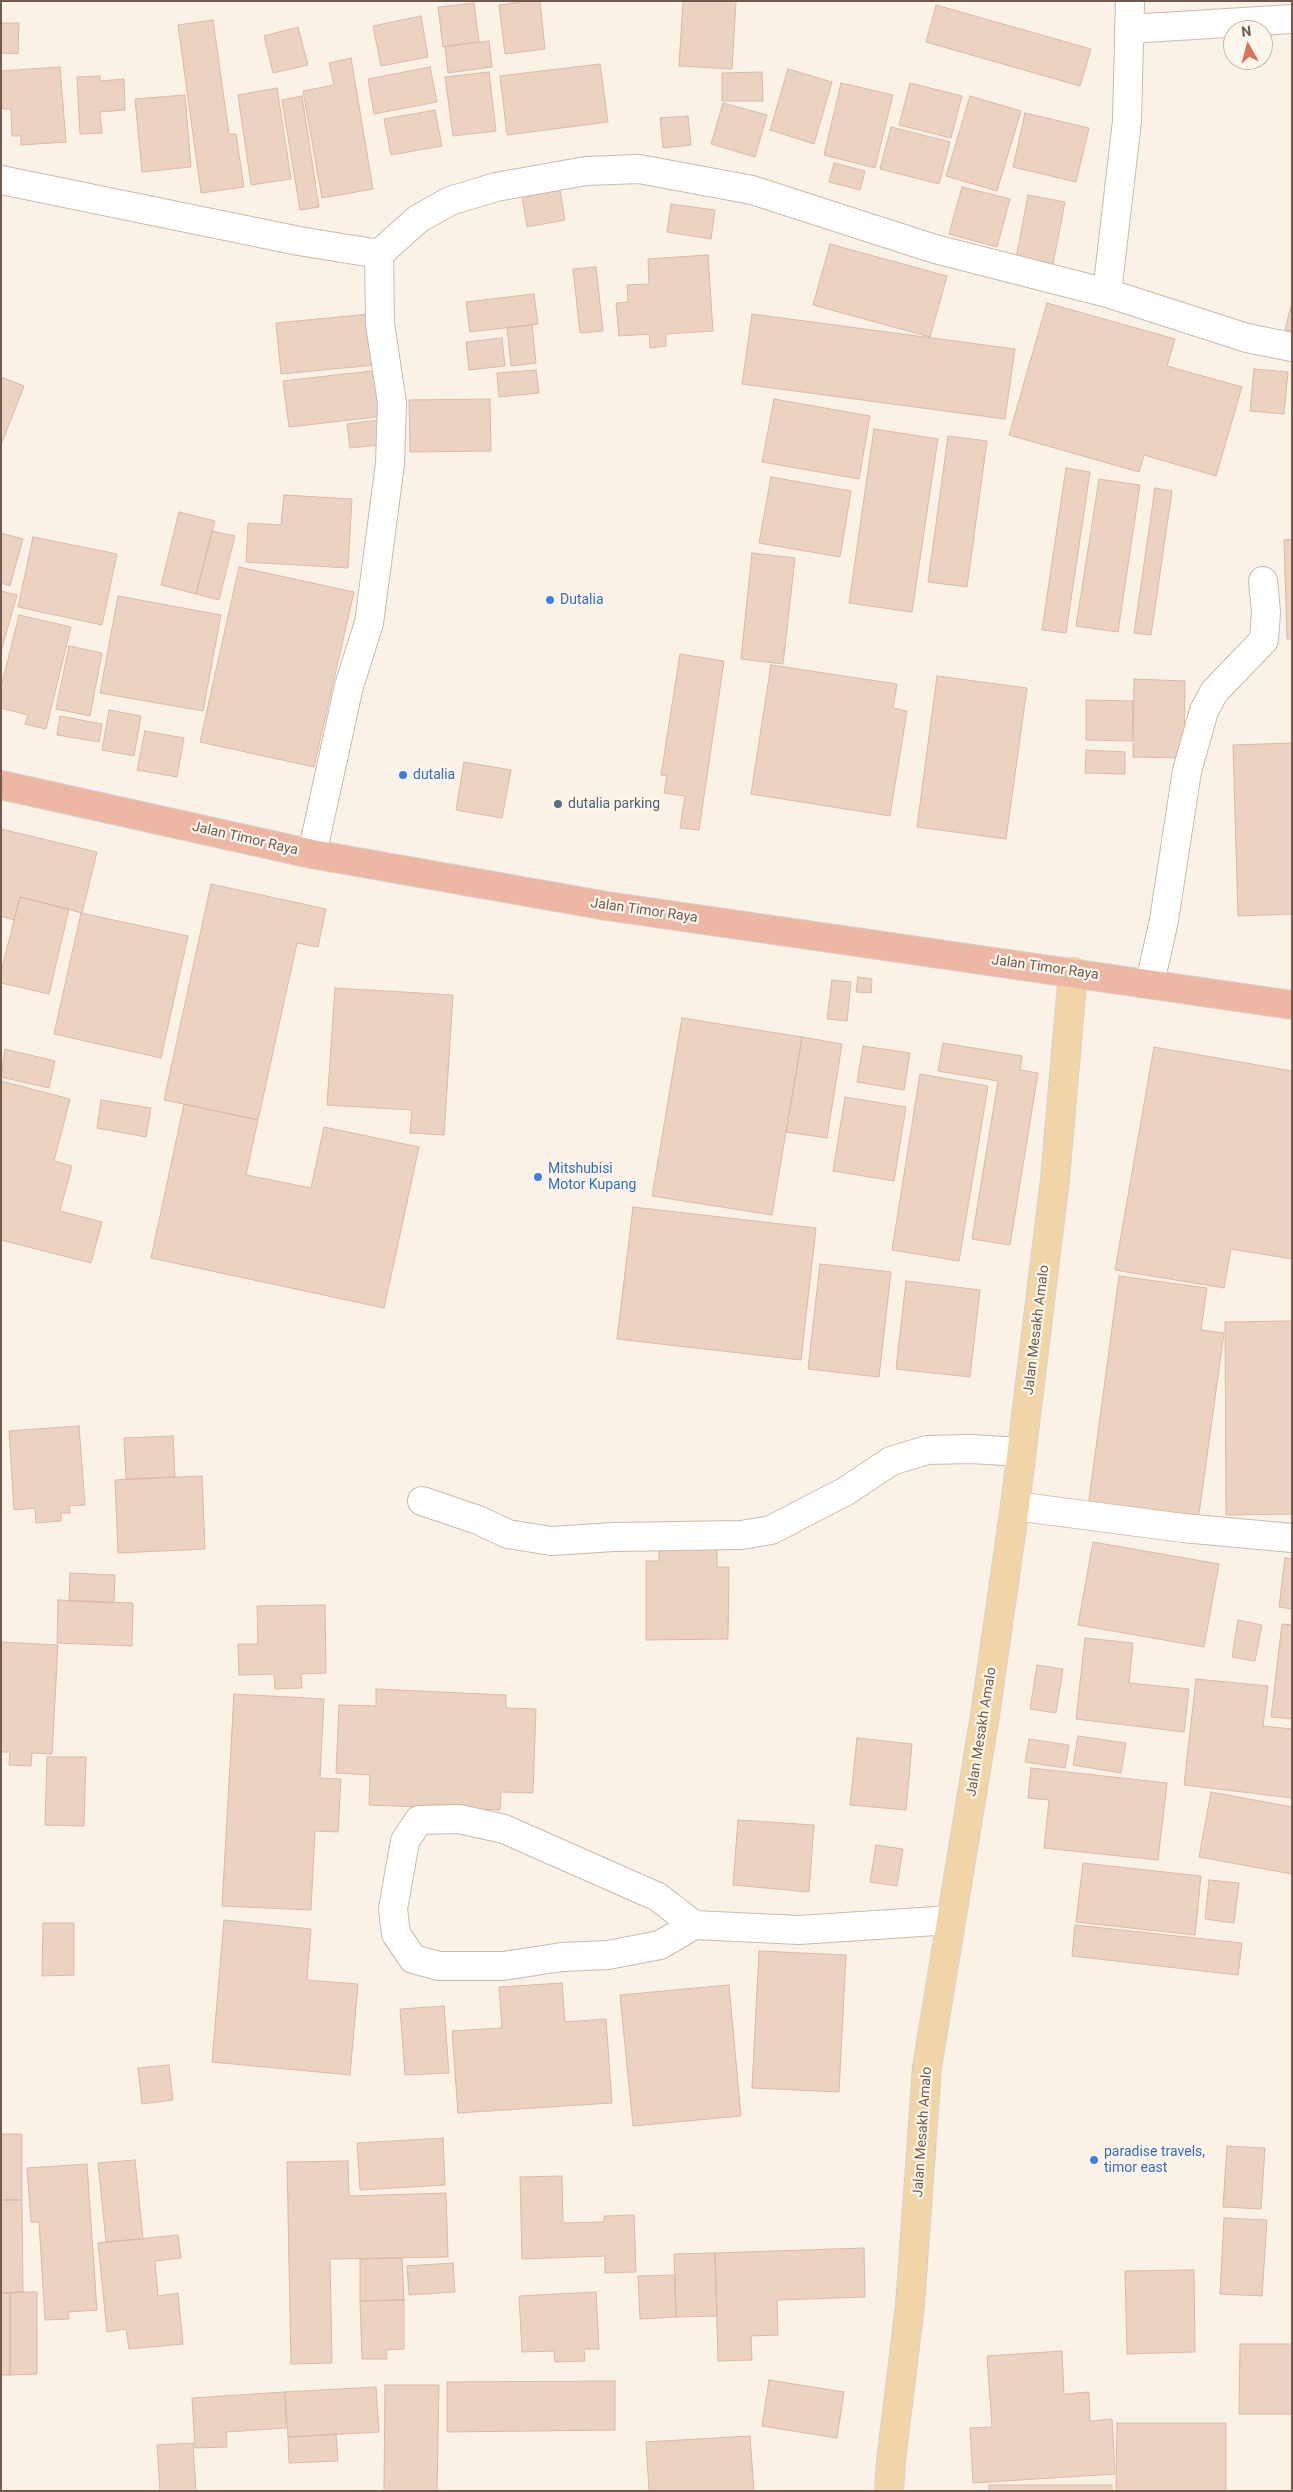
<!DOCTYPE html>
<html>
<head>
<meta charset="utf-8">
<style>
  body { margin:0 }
  #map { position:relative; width:1293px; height:2492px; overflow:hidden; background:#faf2e6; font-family:Roboto,sans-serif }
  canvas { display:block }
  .frame { position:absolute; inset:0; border:2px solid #705a4e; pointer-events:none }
  .north { position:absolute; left:1223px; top:20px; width:50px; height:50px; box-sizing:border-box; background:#fdf6ec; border:1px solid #c5b8ad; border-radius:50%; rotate:353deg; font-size:14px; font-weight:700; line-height:20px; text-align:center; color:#705a4e }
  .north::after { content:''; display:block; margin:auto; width:18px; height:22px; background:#d77459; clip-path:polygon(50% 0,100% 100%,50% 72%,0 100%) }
</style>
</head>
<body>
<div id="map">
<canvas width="1293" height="2492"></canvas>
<div class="frame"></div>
<div class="north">N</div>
</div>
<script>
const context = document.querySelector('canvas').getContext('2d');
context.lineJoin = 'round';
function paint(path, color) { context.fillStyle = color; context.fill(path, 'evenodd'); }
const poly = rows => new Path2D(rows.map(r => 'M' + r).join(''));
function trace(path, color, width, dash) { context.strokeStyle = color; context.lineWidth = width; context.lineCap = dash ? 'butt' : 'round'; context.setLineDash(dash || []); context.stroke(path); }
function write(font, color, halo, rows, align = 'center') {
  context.font = font + ' Roboto,sans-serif'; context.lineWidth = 4.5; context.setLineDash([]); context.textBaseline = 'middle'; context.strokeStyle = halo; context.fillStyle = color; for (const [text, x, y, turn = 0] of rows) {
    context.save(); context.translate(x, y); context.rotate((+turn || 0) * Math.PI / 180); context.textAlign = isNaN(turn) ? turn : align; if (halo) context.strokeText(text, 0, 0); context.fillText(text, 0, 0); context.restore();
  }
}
const building = poly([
  [528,1,540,1,545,49,505,54,499,5,528,1],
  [683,1,736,1,732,69,679,66,683,1],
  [474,3,479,42,443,47,438,7,474,3],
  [936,5,1091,49,1080,86,926,42,936,5],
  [421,16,428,57,381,66,373,26,421,16],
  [213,20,229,134,236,134,244,187,201,193,178,25,213,20],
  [1,23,19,23,18,54,1,53,1,23],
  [298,27,308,65,273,73,264,36,298,27],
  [489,41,492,67,448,73,445,46,489,41],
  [351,58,373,189,322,198,303,91,334,85,329,63,351,58],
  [600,64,608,122,507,135,500,76,600,64],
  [60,67,66,142,21,145,21,136,12,136,11,109,2,109,1,71,60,67],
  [430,67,437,102,374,114,368,79,430,67],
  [788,69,832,82,814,144,770,130,788,69],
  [489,72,496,131,453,136,445,77,489,72],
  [762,72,763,101,722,101,722,73,762,72],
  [100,76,100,81,124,79,125,110,100,112,102,133,80,134,77,77,100,76],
  [841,83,893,95,875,168,824,155,841,83],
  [910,83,962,96,951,138,899,125,910,83],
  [277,88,291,179,251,185,238,95,277,88],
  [185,95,191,167,142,172,135,99,185,95],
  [302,96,319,207,300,210,282,100,302,96],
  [970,96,1021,111,997,191,946,176,970,96],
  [723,103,767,115,755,157,711,144,723,103],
  [435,110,442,146,391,155,384,119,435,110],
  [1025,113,1089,128,1076,182,1013,167,1025,113],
  [688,116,691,145,663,148,660,118,688,116],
  [891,127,950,142,939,184,880,169,891,127],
  [834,163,865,171,860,190,829,182,834,163],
  [962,187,1010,199,997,247,949,234,962,187],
  [560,190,565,220,527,227,522,197,560,190],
  [1028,195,1065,202,1053,264,1016,258,1028,195],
  [671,204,715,210,711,239,667,232,671,204],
  [830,244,947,276,930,337,813,305,830,244],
  [708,255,713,331,666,334,666,346,650,348,649,334,619,336,616,303,628,302,627,285,649,284,648,259,708,255],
  [596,267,603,331,580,333,573,269,596,267],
  [534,294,538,324,470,332,466,302,534,294],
  [1292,302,1292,331,1285,330,1292,302],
  [1047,303,1175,339,1167,366,1242,387,1216,476,1144,455,1139,472,1009,435,1047,303],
  [370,314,375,365,281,374,276,323,370,314],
  [752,314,1015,349,1005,419,742,384,752,314],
  [532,325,536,363,511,366,507,328,532,325],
  [502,338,505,366,469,370,466,342,502,338],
  [1254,369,1288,372,1284,414,1250,411,1254,369],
  [380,370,385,416,289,427,283,381,380,370],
  [536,370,539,393,499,397,497,373,536,370],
  [1,377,24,386,1,445,1,377],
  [490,399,491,451,410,452,409,400,490,399],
  [774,399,870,416,859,479,762,462,774,399],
  [387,419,389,444,350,448,347,424,387,419],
  [874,429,938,439,912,612,849,603,874,429],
  [948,436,987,441,967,587,928,582,948,436],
  [1066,468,1090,472,1066,633,1042,630,1066,468],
  [771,477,851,491,840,557,759,543,771,477],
  [1099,479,1140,485,1118,632,1076,626,1099,479],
  [1155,488,1172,491,1151,635,1134,633,1155,488],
  [284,495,352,499,348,568,246,562,248,523,281,525,284,495],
  [179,512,215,521,196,594,161,585,179,512],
  [212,531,235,536,219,600,196,594,212,531],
  [1,533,23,539,10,586,1,583,1,533],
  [33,537,117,554,102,625,18,607,33,537],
  [1292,539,1292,639,1287,639,1284,540,1292,539],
  [752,553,795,558,783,664,741,659,752,553],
  [239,567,354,592,314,767,200,742,239,567],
  [1,591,17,595,1,652,1,591],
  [118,596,221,615,203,711,100,693,118,596],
  [19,615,71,627,46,729,25,724,28,715,1,708,1,687,19,615],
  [69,646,102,653,90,716,56,709,69,646],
  [680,654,724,661,699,830,680,828,685,796,664,793,667,776,661,775,680,654],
  [771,665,897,684,893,708,907,711,890,816,751,794,771,665],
  [937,676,1027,688,1006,839,917,827,937,676],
  [1134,679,1185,681,1184,758,1133,757,1134,679],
  [1086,700,1133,701,1132,741,1086,740,1086,700],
  [109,710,141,716,134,756,102,750,109,710],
  [60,716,102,724,99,742,57,735,60,716],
  [145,731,184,738,177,777,137,770,145,731],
  [1292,743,1292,914,1238,916,1233,745,1292,743],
  [1086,750,1125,752,1125,774,1085,773,1086,750],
  [464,762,511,770,502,818,456,810,464,762],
  [1,829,97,852,82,913,20,897,14,920,1,916,1,829],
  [211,884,326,909,318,947,297,943,258,1120,164,1100,211,884],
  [20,897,69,909,49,994,1,983,1,972,20,897],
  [81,913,188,936,161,1058,54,1034,81,913],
  [858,977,872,979,871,993,856,992,858,977],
  [832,980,851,982,847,1021,827,1019,832,980],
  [335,988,453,995,444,1135,410,1133,412,1110,327,1105,335,988],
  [682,1018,802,1037,772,1215,652,1196,682,1018],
  [802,1037,842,1044,827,1138,786,1132,802,1037],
  [943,1043,1022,1056,1020,1070,1038,1073,1010,1245,972,1239,998,1081,938,1071,943,1043],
  [863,1046,910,1053,904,1090,857,1082,863,1046],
  [1154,1047,1292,1071,1292,1259,1231,1249,1224,1288,1115,1270,1154,1047],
  [5,1049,55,1061,49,1088,1,1077,5,1049],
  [920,1074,988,1086,959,1261,892,1250,920,1074],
  [1,1081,70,1099,54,1161,72,1166,60,1211,102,1222,91,1263,1,1240,1,1081],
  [845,1097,906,1107,894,1181,833,1171,845,1097],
  [101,1100,151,1108,146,1137,97,1128,101,1100],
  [184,1104,258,1120,246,1175,311,1188,324,1127,419,1147,384,1308,151,1258,184,1104],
  [633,1207,816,1228,801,1360,617,1339,633,1207],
  [820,1264,891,1272,879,1377,808,1369,820,1264],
  [1119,1276,1207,1288,1201,1330,1224,1333,1198,1521,1088,1507,1119,1276],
  [906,1281,980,1290,970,1377,896,1369,906,1281],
  [1292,1321,1292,1514,1226,1515,1225,1322,1292,1321],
  [79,1426,85,1505,69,1506,70,1513,61,1513,61,1521,36,1523,35,1508,14,1510,9,1431,79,1426],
  [173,1436,175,1477,126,1479,124,1438,173,1436],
  [202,1476,205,1549,118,1553,115,1480,202,1476],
  [1093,1542,1219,1564,1204,1647,1078,1625,1093,1542],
  [659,1545,717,1545,717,1567,729,1567,728,1639,646,1640,646,1561,659,1561,659,1545],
  [1285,1558,1292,1559,1292,1609,1279,1607,1285,1558],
  [70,1573,115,1575,114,1603,69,1601,70,1573],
  [58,1600,133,1603,132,1646,57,1643,58,1600],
  [325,1605,326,1673,301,1674,302,1688,275,1689,274,1674,239,1675,238,1644,258,1644,257,1606,325,1605],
  [1238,1620,1262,1625,1255,1661,1232,1657,1238,1620],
  [1282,1624,1292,1625,1292,1719,1271,1717,1282,1624],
  [1085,1638,1133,1643,1129,1683,1189,1689,1184,1732,1076,1719,1085,1638],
  [1,1642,58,1645,52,1754,32,1753,31,1766,9,1765,10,1752,1,1752,1,1642],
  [1037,1665,1063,1669,1056,1713,1030,1709,1037,1665],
  [1196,1679,1268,1686,1263,1726,1292,1729,1292,1798,1184,1785,1196,1679],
  [376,1689,506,1695,506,1708,536,1709,533,1793,501,1792,500,1810,369,1805,370,1775,336,1773,339,1705,376,1706,376,1689],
  [234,1694,324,1699,320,1778,341,1779,338,1832,315,1831,311,1910,222,1906,234,1694],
  [1078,1736,1126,1743,1121,1773,1073,1765,1078,1736],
  [857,1738,912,1744,906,1810,850,1805,857,1738],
  [1029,1739,1069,1745,1065,1768,1025,1762,1029,1739],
  [47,1757,86,1757,84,1826,45,1825,47,1757],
  [1031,1768,1167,1783,1158,1860,1044,1848,1049,1800,1028,1798,1031,1768],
  [1211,1792,1292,1807,1292,1874,1199,1857,1211,1792],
  [738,1820,814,1825,809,1892,733,1885,738,1820],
  [876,1845,903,1849,897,1886,870,1882,876,1845],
  [1083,1863,1201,1876,1195,1935,1076,1922,1083,1863],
  [1209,1880,1239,1883,1234,1923,1205,1919,1209,1880],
  [224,1920,311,1929,307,1980,358,1984,350,2075,212,2062,224,1920],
  [43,1923,74,1923,74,1975,42,1976,43,1923],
  [1075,1925,1242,1943,1238,1975,1072,1956,1075,1925],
  [759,1951,846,1955,839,2092,752,2088,759,1951],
  [562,1983,565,2022,606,2019,612,2103,458,2113,452,2031,502,2028,499,1987,562,1983],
  [729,1985,741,2116,633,2126,620,1995,729,1985],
  [444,2006,449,2073,405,2075,400,2009,444,2006],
  [169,2065,173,2100,142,2104,138,2068,169,2065],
  [1,2134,22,2134,22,2200,1,2200,1,2134],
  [443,2138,445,2185,360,2190,357,2143,443,2138],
  [1227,2146,1265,2148,1261,2209,1223,2207,1227,2146],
  [135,2160,143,2239,106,2242,98,2163,135,2160],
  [348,2161,349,2196,446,2193,448,2257,330,2259,332,2363,291,2364,287,2162,348,2161],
  [87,2164,97,2310,68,2312,69,2319,45,2320,39,2222,31,2222,27,2168,87,2164],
  [562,2176,563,2223,604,2222,604,2216,634,2215,636,2272,605,2273,605,2256,522,2259,520,2177,562,2176],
  [1,2200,22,2200,23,2292,1,2293,1,2200],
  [1224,2218,1267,2220,1262,2296,1220,2294,1224,2218],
  [178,2235,181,2258,155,2261,158,2296,178,2293,183,2344,129,2349,126,2329,107,2332,98,2243,178,2235],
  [864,2248,865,2297,777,2300,778,2335,751,2336,752,2360,718,2361,715,2253,864,2248],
  [715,2253,717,2316,676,2317,674,2254,715,2253],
  [402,2258,404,2300,360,2301,360,2259,402,2258],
  [453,2263,455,2292,409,2295,407,2266,453,2263],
  [1194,2270,1195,2352,1127,2354,1125,2271,1194,2270],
  [675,2275,676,2317,640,2319,638,2276,675,2275],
  [23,2292,37,2292,37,2374,10,2375,10,2293,23,2292],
  [596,2292,599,2349,584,2349,585,2361,555,2362,554,2351,522,2352,519,2296,596,2292],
  [1,2293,10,2293,10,2375,1,2375,1,2293],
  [404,2300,404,2349,386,2350,387,2359,362,2359,360,2301,404,2300],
  [1240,2344,1292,2344,1292,2414,1239,2414,1240,2344],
  [1062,2351,1064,2394,1089,2392,1090,2421,1112,2419,1115,2474,973,2483,970,2428,992,2427,987,2356,1062,2351],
  [769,2380,844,2392,837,2438,762,2426,769,2380],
  [615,2381,615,2430,447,2432,447,2382,615,2381],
  [385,2385,439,2385,437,2491,384,2491,385,2385],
  [376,2387,379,2432,288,2437,285,2392,376,2387],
  [285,2392,286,2428,226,2432,227,2447,195,2448,192,2398,285,2392],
  [1117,2423,1226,2423,1226,2491,1116,2491,1117,2423],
  [336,2434,338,2461,289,2463,288,2437,336,2434],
  [750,2436,754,2491,649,2491,646,2442,750,2436],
  [193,2443,196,2491,160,2491,157,2445,193,2443],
  [989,2485,1112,2485,1112,2491,989,2491,989,2485]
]);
const minor = poly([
  [1129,29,1292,19],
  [1,180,299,241,379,254],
  [1107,293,1127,121,1130,1],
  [312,854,349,686,369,623,390,464,392,403,380,324,379,254,418,219,450,201,496,187,586,171,639,169,752,190,935,249,1107,293,1247,338,1292,347],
  [1150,983,1164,920,1187,771,1204,711,1214,692,1264,640,1266,612,1263,581],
  [422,1501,478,1520,508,1534,551,1541,614,1537,741,1535,771,1530,846,1491,891,1461,927,1450,971,1449,1021,1452],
  [1015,1506,1183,1528,1292,1538],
  [694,1925,658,1897,504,1829,459,1819,419,1820,405,1841,393,1909,396,1934,413,1959,439,1966,503,1966,562,1957,608,1955,660,1945,694,1925,799,1930,951,1920]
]);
const major = poly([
  [889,2491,891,2461,910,2305,927,2067,985,1715,1015,1506,1055,1179,1073,972]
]);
const highway = poly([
  [1,785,312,854,607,906,1292,1005]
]);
const markers = [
  [550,600,5,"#3f7fe0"],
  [403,775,5,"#3f7fe0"],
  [558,804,5,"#5c6f8a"],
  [538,1177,5,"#3f7fe0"],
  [1094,2160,5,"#3f7fe0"]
];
const shopNames = [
  ["Dutalia",560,600],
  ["dutalia",413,775],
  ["Mitshubisi",548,1169],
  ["Motor Kupang",548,1185],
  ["paradise travels,",1104,2152],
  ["timor east",1104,2168]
];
const serviceNames = [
  ["dutalia parking",568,804]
];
const streetNames = [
  ["Jalan Timor Raya",245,839,13],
  ["Jalan Timor Raya",644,911,8],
  ["Jalan Timor Raya",1045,968,8],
  ["Jalan Mesakh Amalo",1037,1330,-83],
  ["Jalan Mesakh Amalo",982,1732,-81],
  ["Jalan Mesakh Amalo",923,2132,-86]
];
paint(building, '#ecd2c1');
trace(building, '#ddb9a3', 1);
trace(minor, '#cabaae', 30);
trace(major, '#d7d1cd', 30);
trace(highway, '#d7d1cd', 30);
trace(minor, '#fff', 28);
trace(major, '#f1d5a6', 28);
trace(highway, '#edb7a4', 28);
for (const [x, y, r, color] of markers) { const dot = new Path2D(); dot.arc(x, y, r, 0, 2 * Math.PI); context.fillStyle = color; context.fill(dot); trace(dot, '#fdf6ec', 2); }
write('14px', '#366cbe', '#fdf6ec', shopNames, 'left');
write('14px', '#4e5e75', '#fdf6ec', serviceNames, 'left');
write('14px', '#705a4e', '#fdf6ec', streetNames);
</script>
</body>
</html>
